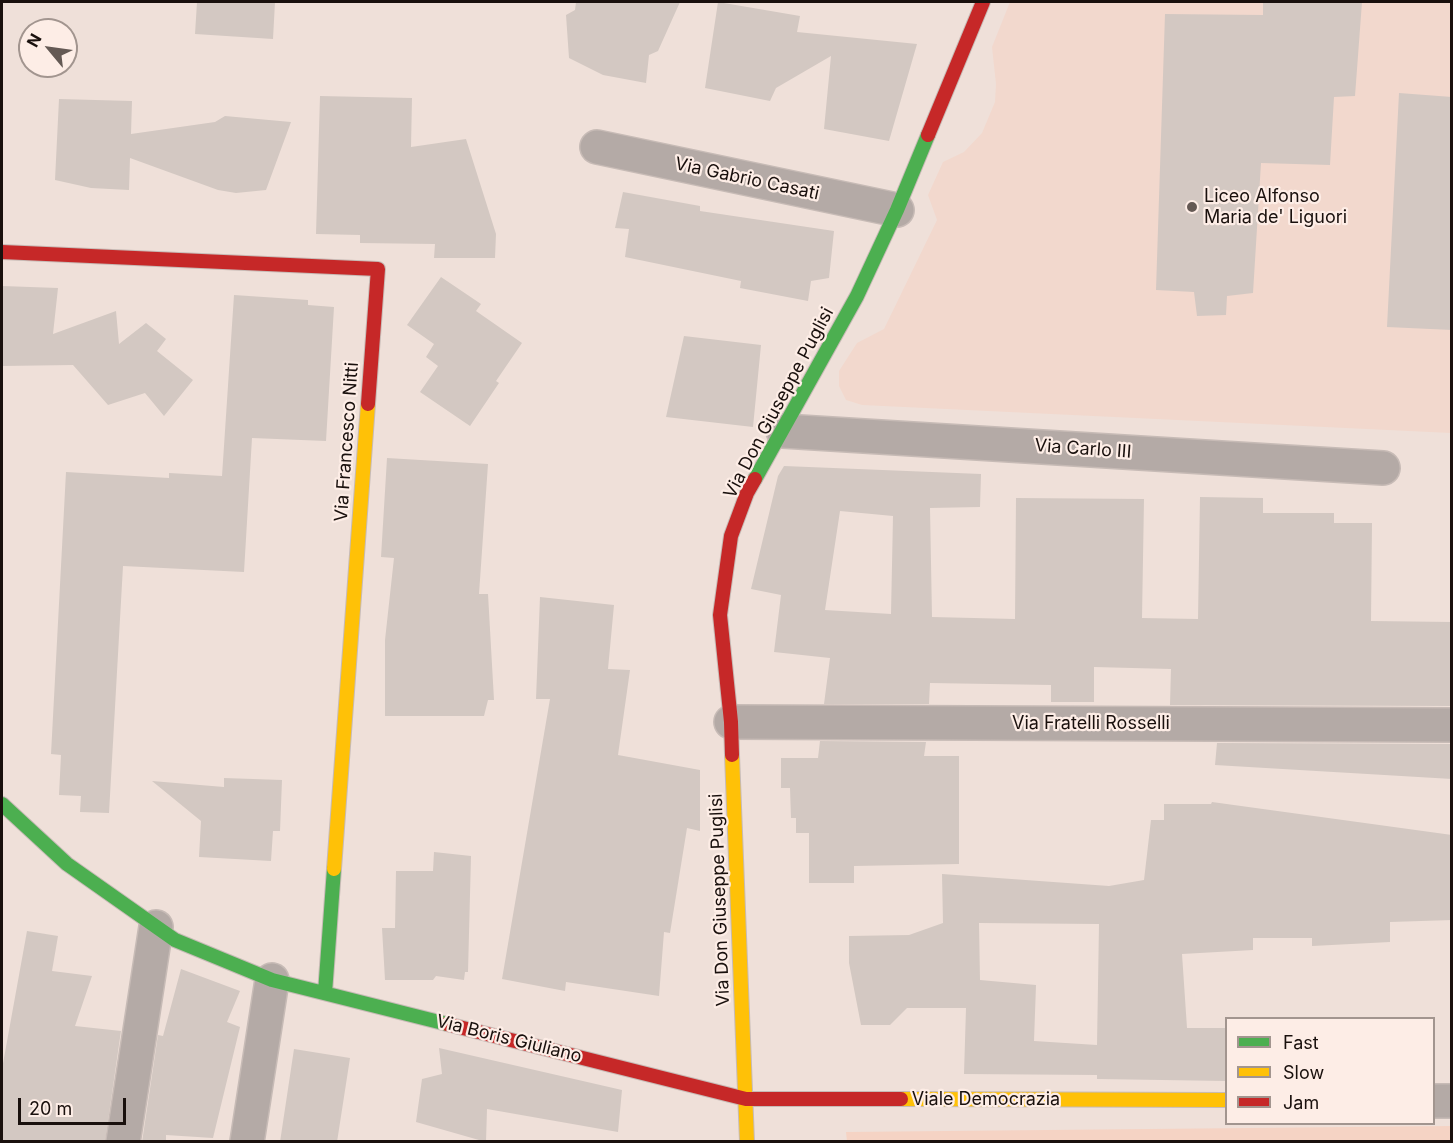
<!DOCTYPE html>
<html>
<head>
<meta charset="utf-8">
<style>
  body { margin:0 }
  #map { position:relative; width:1453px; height:1143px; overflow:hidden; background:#efe0d9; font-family:Inter,sans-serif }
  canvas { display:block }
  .frame { position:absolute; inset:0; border:3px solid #19100d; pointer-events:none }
  .legend { position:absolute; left:1225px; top:1017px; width:210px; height:108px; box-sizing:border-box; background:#fdede6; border:2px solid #a2958f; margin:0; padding:8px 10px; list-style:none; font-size:18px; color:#19100d }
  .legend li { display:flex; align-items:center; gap:12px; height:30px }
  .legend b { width:30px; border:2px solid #a2958f }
  .north { position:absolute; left:18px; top:18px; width:60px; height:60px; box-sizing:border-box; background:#fdede6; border:2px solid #a2958f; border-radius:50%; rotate:299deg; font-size:16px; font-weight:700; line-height:24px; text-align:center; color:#19100d }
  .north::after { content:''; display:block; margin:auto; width:21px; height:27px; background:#645954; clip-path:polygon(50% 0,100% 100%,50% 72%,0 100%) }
  .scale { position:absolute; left:18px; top:1098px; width:108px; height:27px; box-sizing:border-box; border:3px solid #19100d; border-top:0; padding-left:8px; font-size:18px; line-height:21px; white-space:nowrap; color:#19100d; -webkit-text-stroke:4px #fdede6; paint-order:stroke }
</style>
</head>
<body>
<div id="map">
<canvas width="1453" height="1143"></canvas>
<div class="frame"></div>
<ul class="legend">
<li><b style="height:8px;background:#4caf50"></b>Fast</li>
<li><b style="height:8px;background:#ffc107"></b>Slow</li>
<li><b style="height:8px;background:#c62828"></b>Jam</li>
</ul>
<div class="north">N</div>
<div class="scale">20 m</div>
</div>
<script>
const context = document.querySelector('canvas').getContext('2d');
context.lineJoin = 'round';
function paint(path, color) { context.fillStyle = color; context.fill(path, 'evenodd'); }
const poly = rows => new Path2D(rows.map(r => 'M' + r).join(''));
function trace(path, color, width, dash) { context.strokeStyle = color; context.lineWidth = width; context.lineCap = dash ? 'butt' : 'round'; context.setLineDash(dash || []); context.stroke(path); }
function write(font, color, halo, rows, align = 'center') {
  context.font = font + ' Inter,sans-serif'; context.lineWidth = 4.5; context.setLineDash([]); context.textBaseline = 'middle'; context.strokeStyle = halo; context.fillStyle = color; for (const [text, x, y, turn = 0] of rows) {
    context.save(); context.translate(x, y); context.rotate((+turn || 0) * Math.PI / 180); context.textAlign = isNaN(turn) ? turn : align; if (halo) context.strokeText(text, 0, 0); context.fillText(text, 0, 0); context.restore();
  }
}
const built = poly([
  [1010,2,1451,2,1451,433,862,405,846,400,839,386,839,371,857,343,884,329,937,220,928,195,943,162,964,152,982,133,995,102,996,84,992,47]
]);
const green = poly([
  [1451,1126,1451,1142,847,1142,846,1132]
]);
const building = poly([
  [197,2,275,2,273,39,195,34],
  [576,2,680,2,658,51,649,55,646,83,603,75,569,58,566,15,575,10],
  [718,2,800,16,797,32,917,44,889,141,824,129,831,56,776,88,770,101,705,88],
  [1263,2,1362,2,1355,96,1334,97,1330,165,1261,163,1253,293,1227,296,1226,315,1197,316,1194,292,1156,290,1165,14,1263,15],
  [1399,93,1452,97,1452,330,1387,327],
  [320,96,412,98,411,147,466,139,496,234,495,258,434,258,435,244,360,243,360,235,316,234],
  [59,99,132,101,131,134,215,122,225,116,291,122,266,190,236,193,218,190,130,158,129,190,91,188,55,180],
  [623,192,700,206,700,211,834,231,829,278,811,281,808,301,740,288,741,281,625,257,629,229,615,228],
  [441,277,481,304,476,311,522,343,496,381,499,383,470,426,420,392,438,366,426,357,434,344,407,325],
  [2,286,58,288,53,334,116,311,119,344,146,323,166,339,157,351,193,380,164,416,145,393,108,405,73,365,2,366],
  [234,295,308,300,308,305,334,307,326,441,252,438,244,572,123,566,109,813,80,812,81,796,59,795,61,755,51,754,66,472,169,478,169,473,222,476],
  [684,336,761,345,753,427,666,417],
  [387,458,488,464,479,594,488,594,494,700,488,700,484,716,385,716,385,640,394,558,381,557],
  [784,466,981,474,980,507,930,508,932,617,1015,619,1016,498,1144,499,1142,618,1198,619,1200,497,1263,498,1263,513,1334,513,1334,523,1372,523,1371,621,1452,622,1452,706,1170,705,1171,669,1094,667,1094,702,1051,702,1051,685,930,683,929,704,824,704,830,658,774,652,781,595,751,589,778,476],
  [840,511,893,516,891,614,825,610],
  [540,597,614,605,608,669,630,670,618,755,700,770,700,831,687,828,670,933,664,932,659,996,566,982,565,991,502,979,550,699,536,699],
  [820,741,926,742,924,756,959,756,959,864,854,866,854,883,809,883,809,833,796,833,796,818,791,818,790,788,781,788,781,758,818,758],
  [1217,743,1452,744,1452,779,1215,765],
  [224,778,282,780,280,831,273,831,271,861,199,857,201,821,152,781,224,787],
  [1212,802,1452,835,1452,920,1390,922,1390,942,1312,946,1312,938,1253,938,1253,950,1182,954,1187,1028,1227,1028,1227,1081,1097,1079,1097,1075,964,1074,966,1008,907,1008,890,1025,861,1025,849,963,849,936,909,935,943,923,942,874,1109,886,1144,880,1151,820,1164,820,1164,804,1211,804],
  [979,923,1099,924,1097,1045,1034,1041,1036,985,980,980],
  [434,852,471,856,468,972,465,972,464,980,436,976,433,980,385,980,382,928,395,928,396,871,433,871],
  [27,931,58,936,52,971,92,976,75,1026,121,1031,105,1142,2,1142,2,1069],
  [181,969,240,991,227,1022,240,1027,213,1138,166,1135,166,1142,142,1142,158,1035,163,1036],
  [439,1048,622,1090,618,1132,487,1109,486,1142,416,1122,422,1079,442,1074],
  [294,1049,350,1058,337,1142,280,1142]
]);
const street = poly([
  [597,147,897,210],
  [783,431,1383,468],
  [731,722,1452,725],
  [1434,1101,1452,1101],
  [123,1142,156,927],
  [247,1142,272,980]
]);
const fast = poly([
  [755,479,857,296,897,210,928,135],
  [2,804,67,864,175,940,272,980,447,1024],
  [325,993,334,869]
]);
const slow = poly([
  [732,755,747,1142],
  [334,869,368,404],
  [901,1099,1226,1100]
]);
const jam = poly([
  [928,135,983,2],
  [2,252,378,269,368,404],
  [732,755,731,722,720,615,731,536,747,493,755,479],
  [447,1024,746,1099,901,1099]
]);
const markers = [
  [1192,207,6,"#645954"]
];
const streetNames = [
  ["Via Gabrio Casati",747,179,12],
  ["Via Don Giuseppe Puglisi",779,403,-62],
  ["Via Francesco Nitti",347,442,-86],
  ["Via Carlo III",1083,449,4],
  ["Via Fratelli Rosselli",1091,724],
  ["Via Don Giuseppe Puglisi",720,900,-92],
  ["Via Boris Giuliano",509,1039,14],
  ["Viale Democrazia",986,1100]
];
const poiNames = [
  ["Liceo Alfonso",1204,197],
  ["Maria de' Liguori",1204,218]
];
paint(built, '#f2d8cd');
paint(green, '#f5d3c4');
paint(building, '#d3c8c2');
trace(street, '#c7bbb6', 36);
trace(fast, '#c7bbb6', 16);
trace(slow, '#c7bbb6', 16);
trace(jam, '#c7bbb6', 16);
trace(street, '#b4aaa6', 33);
trace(fast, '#4caf50', 14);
trace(slow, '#ffc107', 14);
trace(jam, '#c62828', 14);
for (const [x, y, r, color] of markers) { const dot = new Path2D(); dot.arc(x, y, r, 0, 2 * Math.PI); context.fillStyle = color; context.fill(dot); trace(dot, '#fdede6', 2); }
write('18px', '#19100d', '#fdede6', streetNames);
write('18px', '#19100d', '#fdede6', poiNames, 'left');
</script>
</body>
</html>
